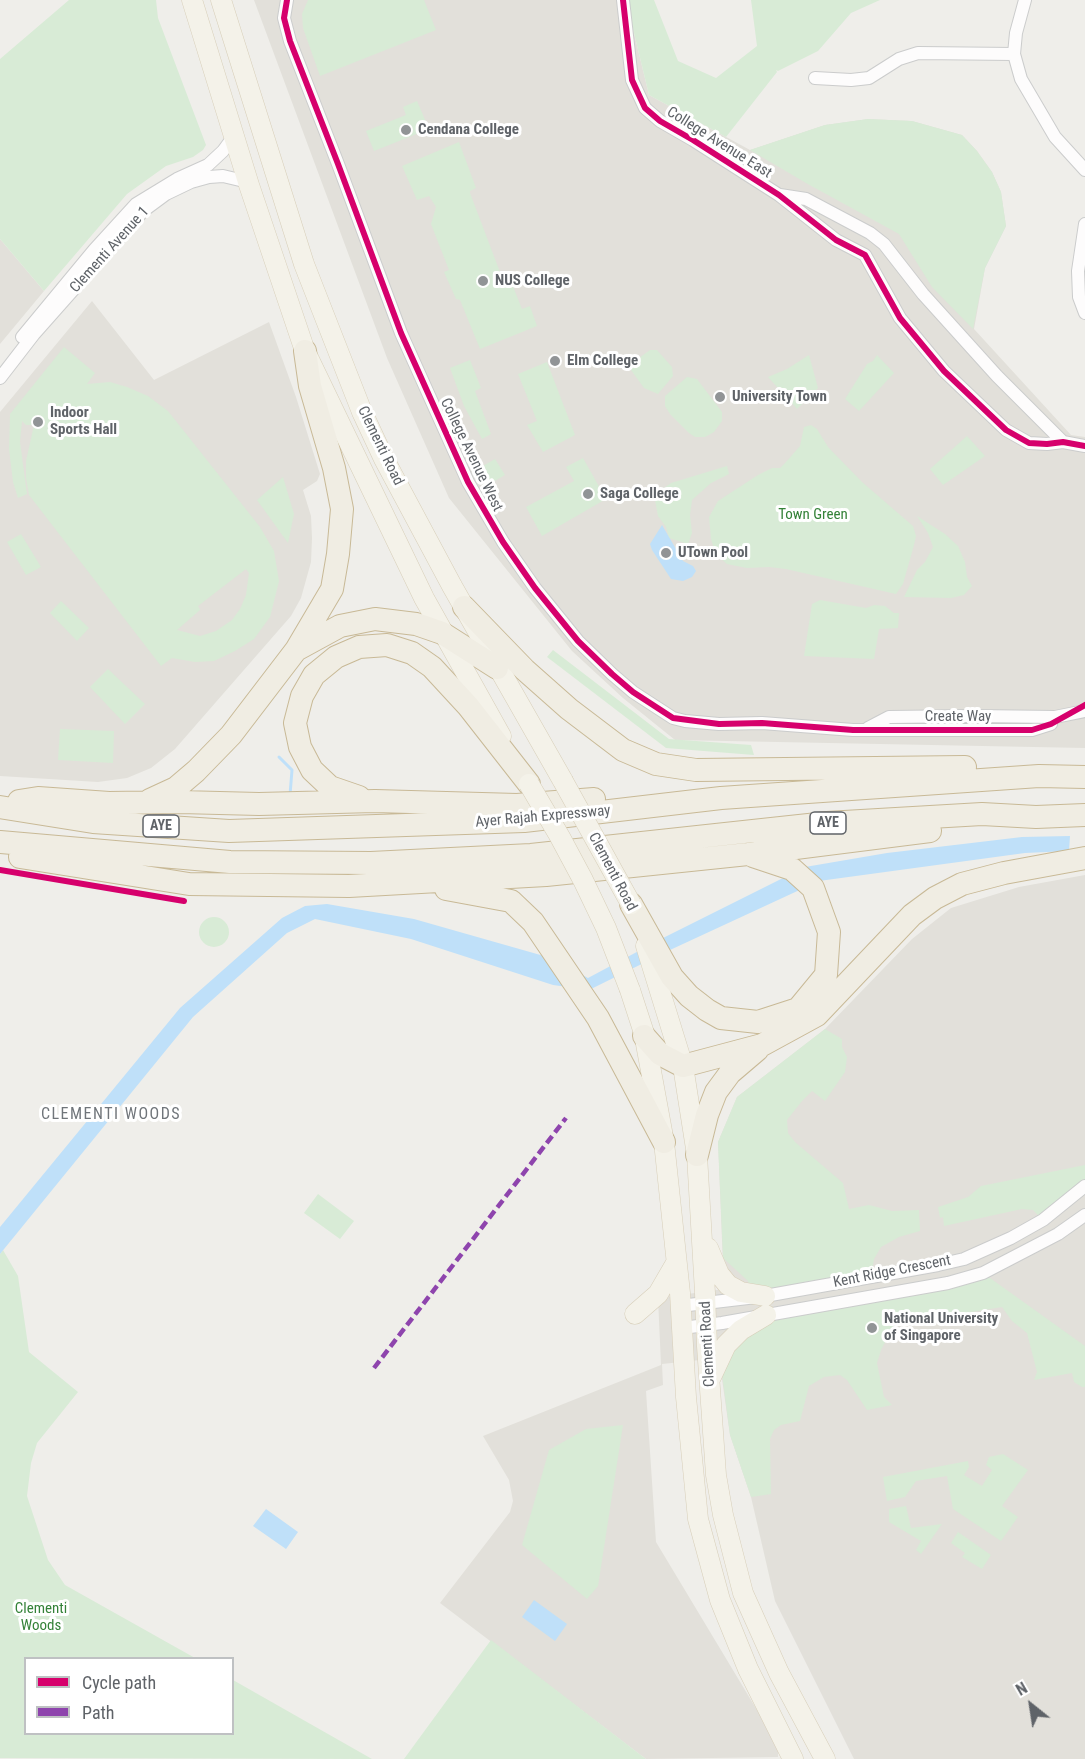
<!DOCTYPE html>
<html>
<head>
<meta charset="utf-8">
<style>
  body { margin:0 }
  #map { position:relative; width:1085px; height:1759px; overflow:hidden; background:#efeeea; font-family:"Roboto Condensed",sans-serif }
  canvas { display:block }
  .legend { position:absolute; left:24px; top:1657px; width:210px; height:78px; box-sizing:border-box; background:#fff; border:2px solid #bfc1c3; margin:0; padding:8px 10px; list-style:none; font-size:18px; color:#5f6368 }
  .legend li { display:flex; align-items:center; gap:12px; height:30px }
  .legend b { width:30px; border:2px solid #bfc1c3 }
  .north { position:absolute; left:1001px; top:1675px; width:60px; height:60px; -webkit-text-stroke:4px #fff; paint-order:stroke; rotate:330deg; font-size:16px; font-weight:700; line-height:24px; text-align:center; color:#5f6368 }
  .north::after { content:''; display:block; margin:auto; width:21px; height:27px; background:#5f6368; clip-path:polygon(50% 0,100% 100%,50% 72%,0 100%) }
</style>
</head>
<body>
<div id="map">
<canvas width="1085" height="1759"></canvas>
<ul class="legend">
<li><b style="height:8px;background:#d6006c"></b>Cycle path</li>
<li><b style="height:8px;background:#8e44ad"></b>Path</li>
</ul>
<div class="north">N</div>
</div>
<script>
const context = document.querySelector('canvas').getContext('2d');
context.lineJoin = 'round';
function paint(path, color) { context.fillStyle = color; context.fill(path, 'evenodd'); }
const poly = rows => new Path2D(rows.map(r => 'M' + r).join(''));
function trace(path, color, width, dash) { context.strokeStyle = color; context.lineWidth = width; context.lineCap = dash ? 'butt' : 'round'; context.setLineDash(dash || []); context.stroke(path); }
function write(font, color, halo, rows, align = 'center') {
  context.font = font + ' "Roboto Condensed",sans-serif'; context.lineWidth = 6; context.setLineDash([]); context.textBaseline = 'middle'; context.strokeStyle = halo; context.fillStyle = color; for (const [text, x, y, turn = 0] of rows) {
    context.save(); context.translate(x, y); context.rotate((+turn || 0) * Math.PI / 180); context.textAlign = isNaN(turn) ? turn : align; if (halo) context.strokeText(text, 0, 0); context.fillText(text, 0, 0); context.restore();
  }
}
const education = poly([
  [254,0,626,0,649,95,750,150,825,125,868,119,912,121,962,135,977,151,992,172,1001,192,1006,226,985,268,974,329,1071,435,1085,437,1085,748,675,740,623,698,572,651,449,498,387,358],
  [0,239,44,291,0,344],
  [92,301,154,380,269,322,296,397,320,474,317,481,303,490,311,516,312,538,311,562,301,598,291,616,175,749,151,768,127,778,98,782,0,776,0,412],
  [1085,875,1085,1759,854,1759,775,1601,751,1497,730,1435,719,1358,662,1364,663,1385,646,1391,656,1542,778,1745,778,1757,646,1759,440,1603,510,1512,513,1501,509,1480,483,1436,661,1365,658,1298,724,1289,718,1142,737,1097,825,1029,912,939,951,908,1019,887]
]);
const green = poly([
  [69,0,156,0,158,18,206,145,203,150,193,157,166,166,127,194,44,291,0,239,0,59],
  [308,0,424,0,436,30,320,76,303,28,302,14],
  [626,0,654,0,678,61,716,78,757,46,751,0,880,0,851,13,818,51,778,71,776,70,777,72,726,137,649,95],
  [417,101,429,129,374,151,366,131,406,115,403,107],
  [868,119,912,121,962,135,977,151,992,172,1001,192,1006,226,985,268,973,329,932,287,899,234,806,183,750,150,825,125],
  [459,142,476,188,470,191,470,193,503,280,510,279,522,309,530,306,537,326,480,349,460,300,456,299,444,272,449,270,431,224,436,207,429,196,417,200,402,166],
  [64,347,95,373,87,384,110,382,127,387,148,396,168,411,260,527,274,551,279,581,270,617,254,639,235,651,214,661,195,662,172,658,161,666,29,495,26,478,26,461,34,425,26,425,22,421,20,442,27,494,18,498,13,482,9,449,10,414],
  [246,569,249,573,246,595,240,609,232,620,216,631,200,636,177,630,200,610,198,606],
  [650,350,657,350,672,367,673,376,658,394,644,388,631,370,632,363],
  [809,355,818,388,797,409,768,377,787,369],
  [877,355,894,373,859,411,845,399,867,364,873,361],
  [470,360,481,388,475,391,491,434,482,439,464,406,450,368],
  [547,362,575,435,543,452,527,425,537,421,518,374],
  [687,377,697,379,722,412,722,421,714,432,705,437,695,437,689,433,670,414,665,406,665,396],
  [811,425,817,429,828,447,862,482,913,526,916,536,914,545,903,584,896,594,786,569,769,567,747,568,727,564,716,554,711,539,709,517,718,501,758,475,772,468,780,468,786,462,800,446,804,427],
  [967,436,985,456,943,485,930,469],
  [583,458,606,499,542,536,526,507,574,481,566,467],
  [495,459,505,475,486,486,476,470],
  [727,466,729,474,711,483,692,500,690,515,692,533,688,544,669,538,666,527,658,516,655,500,661,490,671,483],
  [283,477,294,514,288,543,257,500],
  [917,516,945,534,958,546,965,562,967,577,972,586,964,595,951,598,904,597,917,570,925,562,933,547,928,533],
  [21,534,41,567,26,575,7,542],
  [820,600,866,608,874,605,885,606,894,613,899,613,898,628,879,629,874,659,804,656,812,604],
  [61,601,89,628,77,641,50,613],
  [553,650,669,739,751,745,754,755,666,748,547,657],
  [108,669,145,704,125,724,90,687],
  [60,729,114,731,113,763,58,760],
  '199 932a15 15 0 1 1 30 0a15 15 0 1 1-30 0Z',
  [825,1029,842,1039,842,1047,847,1057,845,1072,825,1101,812,1091,802,1101,787,1120,788,1133,795,1142,843,1183,849,1209,869,1205,892,1211,919,1210,920,1231,899,1237,881,1247,874,1259,871,1277,750,1293,748,1281,723,1258,718,1142,737,1097],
  [1085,1165,1085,1185,1043,1220,1033,1210,1022,1209,944,1226,943,1217,940,1218,938,1207,968,1197,981,1186],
  [318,1194,354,1221,340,1239,304,1213],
  [3,1250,18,1276,29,1352,78,1392,37,1443,31,1463,27,1496,48,1560,65,1585,195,1658,26,1658,26,1734,232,1734,233,1680,372,1759,0,1758,0,1254],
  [983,1273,1085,1346,1085,1387,1082,1387,1074,1382,1072,1373,1034,1380,1037,1372,1027,1333,1012,1321,1002,1307,894,1325,881,1350,877,1363,884,1397,892,1405,867,1410,847,1380,840,1375,824,1377,809,1386,800,1421,781,1425,774,1430,770,1439,771,1494,751,1497,730,1435,722,1374,730,1357,749,1325],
  [623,1425,598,1586,587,1599,522,1545,549,1450,586,1429],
  [1003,1454,1028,1470,1002,1506,1018,1517,1001,1541,953,1509,947,1476,916,1481,905,1497,887,1501,883,1477,968,1461,969,1467,964,1475,982,1486,992,1470,986,1465,989,1457],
  [906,1506,911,1528,942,1524,921,1554,916,1550,921,1541,889,1522,889,1509],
  [958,1532,991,1555,982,1569,962,1557,965,1553,951,1543],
  [491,1640,646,1759,404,1759]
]);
const water = poly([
  [662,525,683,561,693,566,696,571,692,577,683,581,671,579,652,550,650,544],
  [1070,836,1069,851,1025,853,819,881,670,950,589,990,553,985,411,939,315,919,287,933,193,1017,0,1254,0,1227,180,1008,282,918,305,906,327,904,414,919,551,958,588,978,663,938,805,867,887,853,1022,837],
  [266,1509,298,1532,286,1549,253,1526],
  [534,1600,567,1624,555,1641,522,1617]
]);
const stream = poly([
  [279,757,292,770,290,795]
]);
const minor = poly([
  [287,0,284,18,290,41,338,164,401,333,468,482,503,542,535,588,578,641,612,674,633,692,673,718,685,721,719,724,762,723,853,730,1032,730,1051,724],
  [623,0,632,80,645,108,660,121,693,140,779,195,836,240,865,255,900,318,944,371,1006,430,1029,443,1047,444,1063,442,1085,446],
  [1025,0,1016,33,1014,54,1021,79,1055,137,1085,170],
  [815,78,851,80,869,78,899,59,918,53,1014,54],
  [780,195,806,199,870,233,884,244,923,294,997,376,1063,442],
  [1085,224,1078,271,1079,297,1085,313],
  [22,337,94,250,136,204,177,179,208,165,223,151,231,140,232,133],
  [0,378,34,334,143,211,166,194,191,182,209,177,223,176,244,181,249,185],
  [868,728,889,717,974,716],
  [680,1306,765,1296,938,1265,964,1259,1011,1238,1043,1220,1085,1186],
  [682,1328,722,1323,948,1283,983,1273,1058,1234,1085,1215]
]);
const primary = poly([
  [192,0,249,185,305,351,424,598,501,736],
  [221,0,304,264,362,412,384,459,452,586,563,781],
  [646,946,683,1066,697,1155,705,1293,707,1346,716,1475,723,1515,743,1593,779,1673,825,1759],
  [630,990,644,1033,664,1142,680,1293,686,1397,698,1519,720,1600,748,1669,793,1759],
  [708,1248,719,1274,728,1285,741,1292,765,1296],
  [635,1314,658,1294,676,1263],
  [711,1377,726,1345,741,1330,766,1315]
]);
const motorway = poly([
  [464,607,525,670,569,709,623,750,656,764,696,770,965,767],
  [296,650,340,626,375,619,416,624,442,633,497,668],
  [359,797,330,787,312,770,300,747,295,723,302,696,314,675,336,657,359,647,387,645,412,653,432,667,468,706,529,784],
  [150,800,176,788,196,771,231,735,296,650,332,589,338,554,342,509,334,468,310,386,305,351],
  [19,801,38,798,109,803,180,802,259,804,375,801,517,805,594,799],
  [0,807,93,822,229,831,524,821,721,798,1039,776,1085,777],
  [0,842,230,862,371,863,531,855,827,823,982,814,1036,817,1085,815],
  [20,857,189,884,349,886,546,875,748,854,930,831],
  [446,889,511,901,533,922,598,1018,664,1142],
  [631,904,672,977,689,996,707,1010,721,1018,758,1022,798,1009,826,975,829,932,813,888,792,869,753,856],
  [644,1036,660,1054,683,1066,762,1045,817,1015,912,915,935,898,962,884,1004,873,1085,858],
  [697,1155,707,1115,716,1092,730,1073,757,1050]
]);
const minorBridge = poly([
  [974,716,1055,717,1085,711]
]);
const primaryBridge = poly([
  [563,781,631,904],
  [529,784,560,837,583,880,606,928,630,990]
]);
const quiet = poly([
  [374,1368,566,1118]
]);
const cycleway = poly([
  [287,0,284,18,290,41,338,164,401,333,468,482,503,542,535,588,578,641,612,674,633,692,673,718,719,724,762,723,853,730,1032,730,1051,724,1085,705],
  [623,0,632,80,645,108,660,121,693,140,779,195,836,240,865,255,900,318,944,371,1006,430,1029,443,1047,444,1063,442,1085,446],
  [0,870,184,901]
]);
const markers = [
  [406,130,6,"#919496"],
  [483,281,6,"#919496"],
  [555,361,6,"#919496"],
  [720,397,6,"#919496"],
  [38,422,6,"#919496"],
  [588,494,6,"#919496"],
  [666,553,6,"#919496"],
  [872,1328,6,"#919496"]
];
const shields = [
  [828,823,36],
  [161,826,36]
];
const shieldNames = [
  ["AYE",828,823],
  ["AYE",161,826]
];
const poiNames = [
  ["Cendana College",418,130],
  ["NUS College",495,281],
  ["Elm College",567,361],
  ["University Town",732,397],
  ["Indoor",50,413],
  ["Sports Hall",50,430],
  ["Saga College",600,494],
  ["UTown Pool",678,553],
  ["National University",884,1319],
  ["of Singapore",884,1336]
];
const streetNames = [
  ["College Avenue East",719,143,32],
  ["Clementi Avenue 1",110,250,-48],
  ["Clementi Road",380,446,64],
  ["College Avenue West",471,455,64],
  ["Create Way",958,717],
  ["Ayer Rajah Expressway",543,817,-5],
  ["Clementi Road",612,872,62],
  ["Kent Ridge Crescent",892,1272,-11],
  ["Clementi Road",708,1344,-93]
];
const parkNames = [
  ["Town Green",813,515],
  ["Clementi",41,1609],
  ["Woods",41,1626]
];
const neighbourhoodNames = [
  ["CLEMENTI WOODS",111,1115]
];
paint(education, '#e2e0da');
paint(green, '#d8ebd6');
paint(water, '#bfe0f9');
trace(stream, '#bfe0f9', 3);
trace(minor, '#cbcccc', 14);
trace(primary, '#d7ceb8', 21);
trace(motorway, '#c8b996', 24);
trace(minor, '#fdfcfc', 12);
trace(primary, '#f4f2e9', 20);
trace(motorway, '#f0ede3', 22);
trace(minorBridge, '#cbcccc', 14, []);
trace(primaryBridge, '#d7ceb8', 21, []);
trace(minorBridge, '#fdfcfc', 12);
trace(primaryBridge, '#f4f2e9', 20);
trace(quiet, '#8e44ad', 4.5, [9, 4.5]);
trace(cycleway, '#d6006c', 6);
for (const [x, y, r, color] of markers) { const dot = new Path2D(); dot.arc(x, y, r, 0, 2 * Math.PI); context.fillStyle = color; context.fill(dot); trace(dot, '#fff', 2); }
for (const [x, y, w] of shields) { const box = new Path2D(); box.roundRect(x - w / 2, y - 11, w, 22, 4.5); context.fillStyle = '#fff'; context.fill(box); trace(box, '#5f6368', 1.5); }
write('bold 14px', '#5f6368', null, shieldNames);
write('bold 15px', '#5f6368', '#fff', poiNames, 'left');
write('15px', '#5f6368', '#fff', streetNames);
write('15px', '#348238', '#fff', parkNames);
context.letterSpacing = '1.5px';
write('16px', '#70757a', '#fff', neighbourhoodNames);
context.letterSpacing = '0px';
</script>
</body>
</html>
